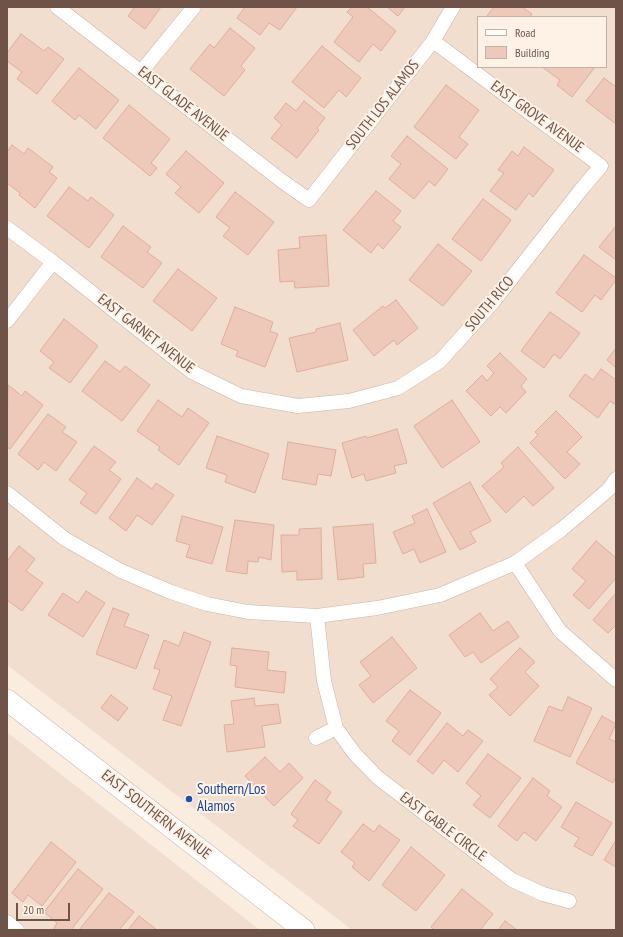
<!DOCTYPE html>
<html>
<head>
<meta charset="utf-8">
<style>
  body { margin:0 }
  #map { position:relative; width:623px; height:937px; overflow:hidden; background:#faede0; font-family:"PT Sans Narrow",sans-serif }
  canvas { display:block }
  .frame { position:absolute; inset:0; border:8px solid #6f5349; pointer-events:none }
  .legend { position:absolute; left:477px; top:16px; width:130px; height:52px; box-sizing:border-box; background:#fef2e6; border:1px solid #c5b2a7; margin:0; padding:5px 7px; list-style:none; font-size:12px; color:#6f5349 }
  .legend li { display:flex; align-items:center; gap:8px; height:20px }
  .legend b { width:20px; border:1px solid #c5b2a7 }
  .scale { position:absolute; left:16px; top:903px; width:54px; height:18px; box-sizing:border-box; border:2px solid #6f5349; border-top:0; padding-left:5px; font-size:12px; line-height:14px; white-space:nowrap; color:#6f5349; -webkit-text-stroke:3px #fef2e6; paint-order:stroke }
</style>
</head>
<body>
<div id="map">
<canvas width="623" height="937"></canvas>
<div class="frame"></div>
<ul class="legend">
<li><b style="height:5px;background:#fff"></b>Road</li>
<li><b style="height:11px;background:#eec9b9"></b>Building</li>
</ul>
<div class="scale">20 m</div>
</div>
<script>
const context = document.querySelector('canvas').getContext('2d');
context.lineJoin = 'round';
function paint(path, color) { context.fillStyle = color; context.fill(path, 'evenodd'); }
const poly = rows => new Path2D(rows.map(r => 'M' + r).join(''));
function trace(path, color, width, dash) { context.strokeStyle = color; context.lineWidth = width; context.lineCap = dash ? 'butt' : 'round'; context.setLineDash(dash || []); context.stroke(path); }
function write(font, color, halo, rows, align = 'center') {
  context.font = font + ' "PT Sans Narrow",sans-serif'; context.lineWidth = 4; context.setLineDash([]); context.textBaseline = 'middle'; context.strokeStyle = halo; context.fillStyle = color; for (const [text, x, y, turn = 0] of rows) {
    context.save(); context.translate(x, y); context.rotate((+turn || 0) * Math.PI / 180); context.textAlign = isNaN(turn) ? turn : align; if (halo) context.strokeText(text, 0, 0); context.fillText(text, 0, 0); context.restore();
  }
}
const residential = poly([
  [7,7,616,7,616,930,352,930,7,665],
  [478,17,606,17,606,67,478,67],
  [7,732,260,930,7,930]
]);
const building = poly([
  [132,7,161,7,145,29,128,16,134,8,132,7],
  [245,7,297,7,280,30,269,23,260,35,237,18,245,7],
  [352,7,367,7,396,31,381,51,373,44,359,62,334,42,353,17,347,12,352,7],
  [387,7,405,7,398,16,387,7],
  [494,7,522,7,532,14,530,17,486,17,494,7],
  [230,28,255,48,241,66,245,70,224,96,190,69,210,44,214,48,230,28],
  [21,34,44,51,48,47,64,59,37,94,17,79,22,72,7,61,7,53,21,34],
  [322,46,361,78,346,97,339,90,324,108,292,82,322,46],
  [542,67,595,67,572,97,557,85,560,80,542,67],
  [79,68,119,100,96,129,79,115,75,120,52,101,79,68],
  [604,78,616,87,616,124,586,101,604,78],
  [446,85,479,110,459,137,468,144,456,159,414,127,446,85],
  [304,101,325,118,317,128,319,130,297,158,271,138,282,125,274,118,286,103,296,111,304,101],
  [129,105,170,139,151,163,157,168,150,176,103,138,129,105],
  [407,136,448,169,435,186,429,181,414,199,389,179,401,164,391,156,407,136],
  [12,145,24,154,28,148,53,167,49,172,57,178,35,208,19,195,20,193,7,183,7,152,12,145],
  [524,147,554,170,533,197,529,193,516,210,490,191,504,173,498,170,512,151,518,156,524,147],
  [186,151,224,183,199,213,175,193,181,187,166,174,186,151],
  [69,187,88,201,91,197,114,215,89,248,47,216,69,187],
  [376,191,401,211,393,221,401,227,383,249,378,244,371,253,343,230,376,191],
  [235,192,274,222,248,255,223,236,230,228,216,217,235,192],
  [483,199,511,220,481,261,452,239,483,199],
  [123,226,151,247,147,252,162,263,143,288,101,257,123,226],
  [616,226,616,260,599,247,616,226],
  [326,235,329,286,295,288,294,281,280,282,278,250,300,248,299,237,326,235],
  [438,244,472,271,443,306,409,280,438,244],
  [584,255,616,278,616,280,601,300,595,295,582,312,556,293,584,255],
  [178,269,217,298,192,331,153,301,178,269],
  [396,300,418,328,397,345,394,340,374,356,353,330,383,306,385,308,396,300],
  [235,307,273,322,270,331,278,334,265,367,236,356,238,351,221,344,235,307],
  [550,312,580,333,560,359,554,354,544,368,521,351,550,312],
  [64,319,98,346,70,383,49,368,54,362,40,351,64,319],
  [340,323,348,360,297,372,289,338,316,332,316,329,340,323],
  [616,348,616,368,607,360,616,348],
  [500,353,527,379,521,386,526,392,506,413,500,407,491,416,466,391,482,375,487,381,494,373,487,366,500,353],
  [105,361,120,372,125,366,150,385,122,421,82,391,105,361],
  [601,369,616,380,616,405,610,401,598,418,569,396,585,374,593,380,601,369],
  [8,385,22,396,25,391,43,405,10,449,7,447,8,385],
  [158,400,182,417,188,408,209,423,179,465,158,450,160,447,137,431,158,400],
  [452,400,480,442,442,468,414,426,452,400],
  [556,411,582,437,567,452,580,464,565,479,530,443,538,435,535,432,556,411],
  [48,414,66,427,62,432,77,442,56,471,44,462,38,470,18,454,48,414],
  [397,429,407,463,394,466,396,473,366,481,364,474,352,478,342,443,366,436,367,438,397,429],
  [217,436,269,454,255,493,225,482,227,475,206,468,217,436],
  [288,442,336,450,331,476,318,474,316,485,282,479,288,442],
  [94,446,116,462,109,470,121,479,96,514,80,503,87,493,69,480,94,446],
  [518,447,554,488,533,506,524,496,506,513,482,486,504,467,501,463,518,447],
  [137,478,152,489,156,483,174,495,152,525,137,515,126,531,109,518,137,478],
  [470,482,491,521,470,532,476,542,460,550,433,503,470,482],
  [427,509,446,552,420,563,414,549,403,554,393,532,415,523,412,516,427,509],
  [182,516,223,527,212,564,186,557,190,545,176,541,182,516],
  [235,520,274,525,271,560,259,557,258,562,248,561,247,574,226,571,235,520],
  [373,524,376,563,363,564,364,577,338,580,333,527,373,524],
  [321,528,322,579,297,580,297,571,282,572,281,535,299,535,299,529,321,528],
  [596,541,616,558,616,578,589,609,573,595,586,581,572,569,596,541],
  [19,546,35,559,26,571,43,583,22,611,7,600,7,561,19,546],
  [86,591,105,603,83,637,48,615,63,593,78,603,86,591],
  [616,593,616,625,608,633,593,620,616,593],
  [113,608,129,614,124,626,149,635,136,669,96,654,113,608],
  [480,613,493,631,508,621,519,637,481,663,473,652,465,657,449,635,480,613],
  [184,632,211,642,181,726,163,720,172,696,153,689,160,670,154,668,164,640,179,646,184,632],
  [392,637,417,668,373,703,359,685,371,676,360,662,392,637],
  [232,648,269,652,267,670,286,672,284,693,235,687,237,666,230,665,232,648],
  [520,648,535,662,525,672,539,686,510,716,489,695,498,687,490,679,520,648],
  [410,690,441,713,410,755,392,741,399,731,386,721,410,690],
  [111,695,128,708,118,721,101,708,111,695],
  [568,697,592,708,570,757,534,741,549,706,562,711,568,697],
  [254,698,255,706,278,704,281,723,262,726,265,747,227,752,224,725,234,724,231,701,254,698],
  [602,716,616,724,609,739,616,742,616,777,613,783,576,763,602,716],
  [447,723,463,736,468,730,483,741,458,772,444,760,433,774,417,761,447,723],
  [488,754,521,778,490,818,473,805,481,796,466,783,488,754],
  [265,757,280,772,289,763,303,778,274,806,245,776,265,757],
  [533,778,550,791,547,796,562,807,536,841,524,832,517,841,498,826,533,778],
  [315,780,331,792,326,800,342,812,319,844,293,826,298,820,291,814,315,780],
  [576,802,612,823,592,856,574,846,579,838,561,827,576,802],
  [363,824,374,832,379,825,400,840,369,881,352,867,355,863,341,852,363,824],
  [616,840,616,867,604,860,616,840],
  [51,842,76,862,42,906,28,895,23,902,12,893,51,842],
  [411,847,445,875,416,911,382,885,411,847],
  [78,869,103,889,71,930,53,930,57,923,44,912,78,869],
  [462,889,493,914,480,930,434,930,431,927,462,889],
  [109,893,134,912,119,930,79,930,109,893],
  [139,916,157,930,128,930,139,916],
  [505,921,517,930,498,930,505,921]
]);
const street = poly([
  [57,7,282,181,309,200,433,41,453,7],
  [141,72,194,7],
  [7,228,53,262,192,372,241,396,298,406,349,401,398,388,440,361,493,302,580,191,601,166,433,41],
  [7,321,53,262],
  [7,493,65,539,121,571,171,592,207,604,248,612,317,616,377,608,440,595,515,563,562,529,608,490,616,479],
  [515,563,560,631,616,680],
  [317,616,324,681,336,728,354,753,377,777,512,880,543,894,569,901],
  [316,738,336,728],
  [7,922,17,930]
]);
const secondary = poly([
  [7,700,304,930]
]);
const markers = [
  [189,799,4,"#1a4fb4"]
];
const streetNames = [
  ["EAST GLADE AVENUE",183,104,38],
  ["SOUTH LOS ALAMOS",383,105,-52],
  ["EAST GROVE AVENUE",537,117,36],
  ["SOUTH RICO",490,304,-50],
  ["EAST GARNET AVENUE",146,334,38],
  ["EAST SOUTHERN AVENUE",156,815,38],
  ["EAST GABLE CIRCLE",443,827,37]
];
const transitNames = [
  ["Southern/Los",197,790],
  ["Alamos",197,807]
];
paint(residential, '#f1decf');
paint(building, '#eec9b9');
trace(building, '#dfae9b', 1);
trace(street, '#c9b4a8', 15);
trace(secondary, '#cfb5a8', 22);
trace(street, '#fff', 14);
trace(secondary, '#fff', 21);
for (const [x, y, r, color] of markers) { const dot = new Path2D(); dot.arc(x, y, r, 0, 2 * Math.PI); context.fillStyle = color; context.fill(dot); trace(dot, '#fef2e6', 1.5); }
write('15px', '#6f5349', '#fef2e6', streetNames);
write('15px', '#164399', '#fef2e6', transitNames, 'left');
</script>
</body>
</html>
